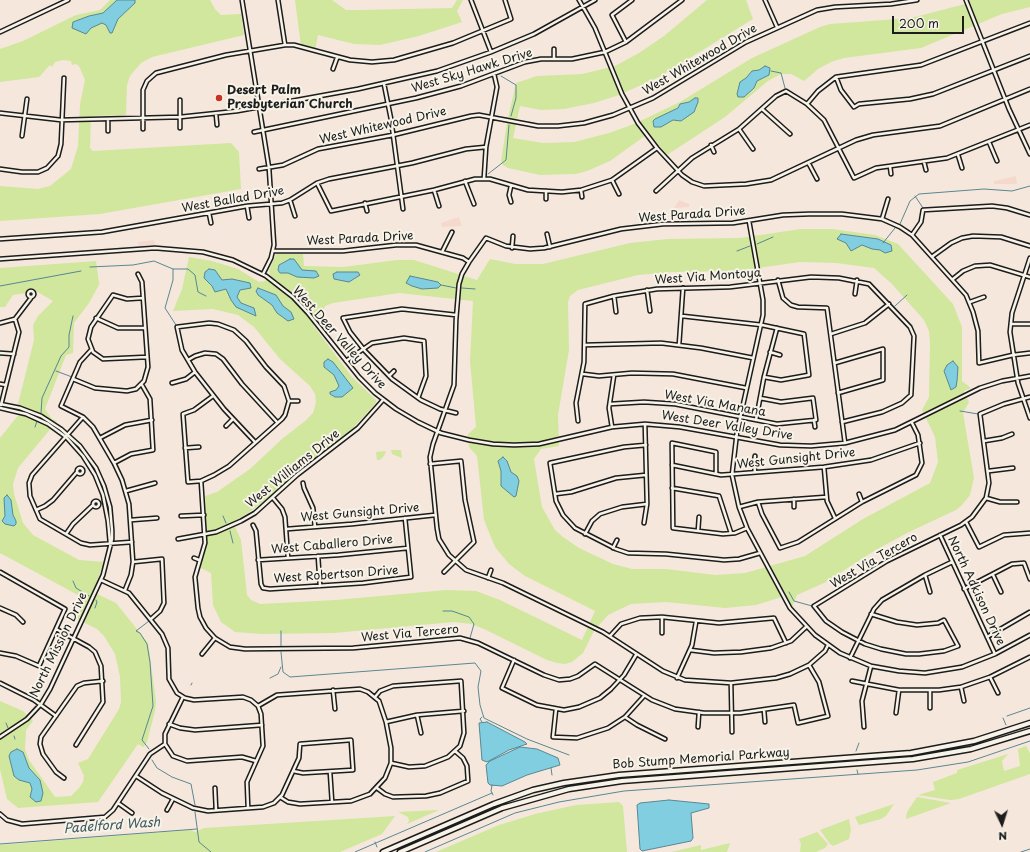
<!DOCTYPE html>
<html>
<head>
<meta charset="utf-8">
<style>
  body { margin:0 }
  #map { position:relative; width:1030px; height:852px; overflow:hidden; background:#f6e7dc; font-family:"Playpen Sans",sans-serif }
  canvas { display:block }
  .north { position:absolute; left:982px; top:804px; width:40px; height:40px; -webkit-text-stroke:3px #f7f3e8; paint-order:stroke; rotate:176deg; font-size:11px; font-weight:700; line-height:16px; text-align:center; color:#1c1c1c }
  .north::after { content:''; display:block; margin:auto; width:14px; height:18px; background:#1c1c1c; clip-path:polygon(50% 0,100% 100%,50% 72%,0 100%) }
  .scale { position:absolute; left:892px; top:16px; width:72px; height:18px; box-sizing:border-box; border:2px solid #1c1c1c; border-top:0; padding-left:5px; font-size:12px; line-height:14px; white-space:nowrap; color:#1c1c1c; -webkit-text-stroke:3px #f7f3e8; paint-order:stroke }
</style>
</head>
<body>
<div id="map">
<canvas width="1030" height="852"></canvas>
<div class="north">N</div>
<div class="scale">200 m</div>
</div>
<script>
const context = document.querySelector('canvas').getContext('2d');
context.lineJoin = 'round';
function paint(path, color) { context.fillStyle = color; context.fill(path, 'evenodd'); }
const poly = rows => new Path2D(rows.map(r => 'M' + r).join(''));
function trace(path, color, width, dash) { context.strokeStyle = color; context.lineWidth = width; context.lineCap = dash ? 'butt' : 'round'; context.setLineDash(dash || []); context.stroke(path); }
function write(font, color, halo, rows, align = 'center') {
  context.font = font + ' "Playpen Sans",sans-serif'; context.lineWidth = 4; context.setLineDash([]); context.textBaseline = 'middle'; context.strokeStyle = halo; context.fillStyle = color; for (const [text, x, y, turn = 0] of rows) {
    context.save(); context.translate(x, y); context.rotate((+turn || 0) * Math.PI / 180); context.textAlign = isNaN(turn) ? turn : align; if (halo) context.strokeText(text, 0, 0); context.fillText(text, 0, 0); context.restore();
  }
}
const built = poly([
  [1016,176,1017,184,994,184,994,181],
  [679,200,689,204,689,207,674,208],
  [459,217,462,226,442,227,441,223],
  [154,240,155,245,139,246,138,242]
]);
const green = poly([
  [110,0,210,0,215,9,221,15,241,14,244,35,152,57,141,63,130,76,127,85,126,115,91,116,90,148,93,151,231,143,239,152,241,189,100,214,0,221,0,186,38,189,50,186,71,169,78,146,80,104,85,80,79,66,76,64,72,65,71,61,63,60,55,62,52,67,50,65,39,77,0,82,0,49,23,41,76,15,100,10],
  [295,0,332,0,346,10,360,10,452,8,457,0,463,0,457,11,462,22,419,36,380,45,354,44,318,35,315,50,301,46],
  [707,0,746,0,753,19,659,77,619,95,594,103,564,109,541,110,520,106,513,138,543,143,574,142,609,133,634,124,680,102,752,58,820,27,830,24,911,18,965,4,969,3,968,0,1030,0,1030,7,1002,14,921,48,844,58,831,62,818,69,804,81,791,74,781,74,768,81,725,117,667,155,649,133,610,161,587,171,576,174,540,175,508,168,503,165,501,161,507,123,516,83,537,76,582,74,615,66,639,53,664,36],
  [801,229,832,229,875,235,898,244,953,304,962,327,962,381,971,388,964,391,969,402,963,413,974,478,970,495,962,505,956,510,907,533,874,551,826,582,797,595,792,607,785,596,756,605,725,608,666,602,631,604,608,615,594,631,583,653,572,662,565,664,557,663,547,660,484,629,471,624,454,622,334,633,262,634,235,632,221,622,213,605,211,573,199,567,207,543,205,496,217,492,250,469,282,439,305,421,313,413,316,402,315,394,310,386,280,359,254,327,238,315,213,309,173,311,182,289,189,257,212,261,238,269,259,282,265,281,270,274,269,270,276,254,303,254,304,266,343,267,397,260,414,260,477,280,490,259,515,264,543,264,630,243,668,239,740,238],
  [800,262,836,263,874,268,892,284,924,320,929,331,930,343,929,397,922,410,935,437,938,462,930,483,863,519,805,556,745,573,715,575,666,569,632,569,613,564,579,548,563,537,555,530,542,507,534,459,541,449,559,446,558,415,569,350,568,302,570,296,578,290,638,275,673,272,737,271],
  [399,293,473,301,470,361,476,427,468,434,469,447,477,456,484,520,495,547,509,564,525,576,595,611,582,640,500,600,476,591,446,590,336,600,260,604,251,600,247,595,241,540,233,522,248,513,269,498,303,467,352,429,376,403,376,400,352,377,313,325,321,319,325,306,333,303],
  [96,261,99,283,100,283,89,303,74,323,73,353,66,355,45,409,52,419,57,421,18,468,13,484,14,494,23,523,33,535,79,560,104,562,93,592,116,603,148,643,156,701,155,711,147,742,143,747,138,744,98,802,18,808,7,799,0,769,0,701,23,711,33,721,26,730,25,749,29,760,55,797,71,796,79,788,83,782,84,776,78,763,88,759,119,709,121,702,120,677,115,654,104,636,97,629,77,619,81,608,78,595,0,553,0,438,20,413,16,412,34,340,33,325,38,316,53,301,31,288,26,293,13,295,5,307,0,307,0,268],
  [391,450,401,450,402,458,392,454],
  [386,451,384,456,380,460,377,460,376,452],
  [1026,746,1030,753,1030,774,959,799,950,800,918,795,935,790,933,782,957,773,957,770,1008,754,1002,761,1004,771,1020,766,1018,749],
  [917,797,951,803,906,819,907,812],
  [619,802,623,806,627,852,436,852,499,825,535,814,576,805],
  [894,804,886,816,881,819,859,825,855,817],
  [439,810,407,824,409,821,408,817,398,812],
  [395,816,382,834,340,852,0,852,0,845,191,830,195,832,204,828],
  [849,819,851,830,849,839,833,846,830,844,820,830],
  [817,832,828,844,825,848,816,852,800,852,801,844,799,839],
  [730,843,727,852,671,852,701,845,701,850]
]);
const water = poly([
  [117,0,135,0,135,3,118,19,112,33,110,33,106,25,102,23,91,28,86,34,72,28,73,22,89,16,103,13,117,0],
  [765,66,770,68,769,75,757,81,754,88,744,97,738,97,737,94,740,82,746,78,752,71,759,70,765,66],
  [695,98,698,98,698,102,694,112,681,121,673,120,661,127,654,127,653,121,655,119,678,108,680,104,689,102,695,98],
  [841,234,878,239,891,245,892,251,885,253,880,250,872,249,862,245,851,251,846,243,837,239,841,234],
  [290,259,294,259,302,270,316,271,319,276,314,278,297,277,288,273,280,273,278,270,279,265,290,259],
  [209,269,215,270,222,280,232,279,250,283,251,288,240,290,237,297,241,303,254,308,256,316,236,307,231,300,226,289,215,292,212,286,204,278,205,272,209,269],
  [337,272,358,272,360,275,349,282,334,279,333,274,337,272],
  [410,276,438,282,441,285,438,288,422,289,412,286,406,283,410,276],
  [258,288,276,295,283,306,291,312,294,319,288,321,277,313,272,305,258,295,256,291,258,288],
  [328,359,333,362,353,388,342,397,335,397,330,394,330,392,336,390,339,386,334,375,324,367,324,362,328,359],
  [953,361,958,367,957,381,956,387,951,390,944,371,947,365,953,361],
  [503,457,507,461,511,472,517,476,519,481,516,496,514,497,501,486,501,471,498,461,503,457],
  [7,495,11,500,13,515,16,521,16,524,14,526,5,524,2,521,5,516,4,498,7,495],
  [487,722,525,742,527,744,509,750,487,762,482,760,479,723,487,722],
  [520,747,537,749,558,758,560,765,527,775,502,786,490,785,488,783,486,765,490,761,520,747],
  [17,749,23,752,29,768,40,780,43,793,41,801,36,802,30,797,32,789,30,783,19,780,14,776,9,756,11,752,17,749],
  [669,800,709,804,709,808,691,813,693,838,691,841,642,851,640,849,637,805,640,803,669,800]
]);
const stream = poly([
  [771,71,781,73,785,88],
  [501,76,516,85,516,98,511,116],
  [488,174,506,160,509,125],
  [915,196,923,208],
  [900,224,910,201,919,194,984,189,1012,191,1030,186],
  [883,243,895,228],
  [757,244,773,237],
  [737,251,750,246],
  [90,267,133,265,154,261,173,269,188,269,195,275,198,292,206,296],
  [173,269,173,280,165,308,176,325],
  [441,285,456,288],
  [0,286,81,271],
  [462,288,475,289],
  [895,306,907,295],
  [56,371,72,377],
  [960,411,978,414],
  [41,413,42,398,61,356,69,347,69,335,73,316],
  [35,427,37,421],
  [223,516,226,523],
  [230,531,233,543],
  [73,581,76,588,89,596],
  [789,592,794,601,812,606],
  [95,608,97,602,96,600],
  [443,611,452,611,469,617,474,624,470,638],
  [281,631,281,646],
  [281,652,283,672,290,677,475,663,481,671,478,687,480,705,484,718,527,739,569,755],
  [270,678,278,674,281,667],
  [191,685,192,683],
  [1007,716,1030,708],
  [1003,718,1006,725],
  [482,722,480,719,482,717],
  [6,723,8,728],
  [14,736,15,739],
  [149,749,142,740,153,706,150,662,147,644,140,633,136,631,149,621],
  [856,751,859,743],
  [152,760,157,768,172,777,191,784,195,805],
  [687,763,687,755],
  [551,768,552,775],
  [857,770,858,774],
  [492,785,491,791,493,795],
  [195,812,199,842,211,852],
  [375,842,377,847],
  [0,844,197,829],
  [355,852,492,793],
  [425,852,515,813,559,802,624,791,917,770,968,762,1030,741],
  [1021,852,1030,849]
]);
const minor = poly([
  [242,0,269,168,274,245,271,258,263,274],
  [278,0,285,45],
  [471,0,491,52],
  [579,0,595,28,622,94,638,123,657,148,682,175,692,182,704,186,746,184,771,180,856,140,873,135,940,126,1030,89],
  [765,0,777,27],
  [966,0,1009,109,1030,154],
  [0,32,68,0],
  [626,42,612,15,632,0],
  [554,59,554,49],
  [333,69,337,58],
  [836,77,841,90,854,107,859,104,910,99,933,94,1030,56],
  [384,84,391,119,403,209],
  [807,104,818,91,836,77,921,65,1030,23],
  [762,109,790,134],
  [0,113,61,120,180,117,237,111,358,89,437,71,491,52,534,34,595,0],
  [216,114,217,125],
  [180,128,180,100],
  [143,129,143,90,147,81,156,73,226,55,285,45,294,45,350,60,372,62,394,60,453,43,511,19,505,0],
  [739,129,753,149],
  [108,131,108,119],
  [254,132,416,98,461,86,525,62,541,59,572,59,605,52,626,42,682,0],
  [22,136,27,99],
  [989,142,997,161],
  [711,145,714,152],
  [958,155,962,168],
  [924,162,926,170],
  [809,164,817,179],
  [890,166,891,174],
  [0,169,22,172,38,172,47,168,58,156,61,144,64,78],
  [259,169,283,165,318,149,393,135,471,116,479,115,538,126,558,126,584,123,613,115,653,98,746,42,817,10,835,7,891,4,917,0],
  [484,178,486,147,497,87,494,74],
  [612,180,619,194],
  [465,181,474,204],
  [317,183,331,211,434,190,475,179,490,179,528,190,562,192,581,190,612,180,657,148],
  [511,186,509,195,511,202],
  [434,190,439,206],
  [581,190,582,197],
  [656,191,692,158,739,129,776,96,786,91,807,104,824,120,854,178,876,168,947,158,1030,125],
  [546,199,546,191],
  [290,200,295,216],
  [365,203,367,211],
  [247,206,249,218],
  [209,213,211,223],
  [882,219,888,199],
  [749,221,763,300,763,315,737,432,732,475,739,507,747,528,790,608,815,635,840,653,871,666,899,671,925,673,962,667,995,654,1030,635],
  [547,234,550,247],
  [912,235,921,222,923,210,992,206,1007,208,1030,215],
  [0,239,102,232,247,206,282,203,290,200,317,183,329,179,412,163,466,149,486,147],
  [512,248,513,236],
  [273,251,343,251,396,245,416,245,463,258,469,262],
  [442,252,452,232],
  [933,256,951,243,962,238,973,236,1001,237,1030,246],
  [1030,258,1012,313,1010,332,1018,383,1030,418],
  [0,259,155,248,203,252,233,260,266,276,293,297,308,313,359,377,375,393,396,409,418,422,441,433,469,440,493,444,514,445,539,444,612,427,645,424,680,427,780,445,811,446,845,443,895,430,980,388,1002,381,1030,376],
  [953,279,963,271,975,266,990,265,1030,277],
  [778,280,783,298,791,305,798,307,827,308,845,443],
  [647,290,650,311],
  '28 294a3 3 0 1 1 6 0a3 3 0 1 1-6 0Z',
  [855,294,857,280],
  [614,296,616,312],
  [143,298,127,299,113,295,91,327,88,339,93,352,103,359,147,357],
  [970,302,984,297],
  [456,315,402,309,343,318,350,332,365,351,392,379,421,400,440,409,456,413],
  [682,316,762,325,804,334,809,375,781,380,764,377],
  [96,318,118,328,145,328],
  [0,323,15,319,31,298],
  [1011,324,1030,324],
  [831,334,865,323,889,304],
  [585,345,661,343,701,348,753,358],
  [679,345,683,288],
  [91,350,80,362,61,406,83,417,93,427,114,463,122,480,129,504,133,562,131,575,125,590],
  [770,352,780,355],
  [0,353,14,354],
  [188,360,195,356,205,353,216,354,223,359,242,384,277,422],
  [346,361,372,343,404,338,424,341,426,376,418,398],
  [835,363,883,349,883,380,838,393],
  [583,374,599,376,632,373,673,374,746,388],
  [389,376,394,371],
  [73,379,95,388,127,391,136,389,144,381,148,367,142,282,138,274],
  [172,383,186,379,195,372],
  [0,384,6,385],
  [213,396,194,410,183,414,188,482,201,481,214,475,229,466,282,419,285,415,289,401,284,386,266,367,246,341,234,330,218,324,209,323,177,327,182,350,195,372,224,409,255,442],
  [289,401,298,401],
  [0,404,20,408,41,416,61,429,80,446,96,468,104,486,110,507,112,530,112,539,103,575,50,689,41,704,27,719,0,737],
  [610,404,644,402,675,404,777,424,816,420,813,398,781,402,760,398],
  [1,405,19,332,15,319],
  [0,408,26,414,48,424,66,437,83,456,95,475,103,495,108,521,110,543],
  [83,417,32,475,29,483,30,496,40,519,81,543,90,545,132,542],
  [756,420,764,377,777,328],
  [814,420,815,427],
  [578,421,576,403,584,362,585,304,614,296,657,289,730,287,811,277,839,278,869,284,910,327,914,336,911,395,902,403,882,412,842,422],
  [226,426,233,419],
  [612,427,609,408,614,375],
  [100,438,125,425,152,420],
  [984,441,1002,438,1012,434],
  [646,445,624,447,550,463,556,501,563,515,575,528,616,549,628,553,666,554,724,560,739,559,760,553],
  [185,448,199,447],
  [114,463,131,454,153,450,150,399,142,385],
  [430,464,461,461,465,500,474,542,444,572],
  [672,465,721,475,824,467,871,460,920,443],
  [824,467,827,501,835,518],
  '77 471a3 3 0 1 1 6 0a3 3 0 1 1-6 0Z',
  [989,471,1013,468],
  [755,472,754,463,755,456],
  [716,474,716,452,672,443,673,528,723,534,735,533,747,528],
  [201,481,205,543,195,577,198,608,200,617,206,628,215,638,230,647,245,649,353,648,460,638,478,643,544,675,559,680,570,679,578,676,595,664,652,700,675,709,704,713,740,713,794,705,798,723,828,716,819,682,809,665],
  [303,483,304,488,313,508,315,527],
  [672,488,719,496,731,533],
  [126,491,155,483],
  [555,494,571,492,616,478,646,475],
  [859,494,862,502],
  [273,498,282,509,285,517,288,558],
  [986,498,1000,502,1017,502],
  [794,499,794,507],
  '93 504a3 3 0 1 1 6 0a3 3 0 1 1-6 0Z',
  [758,502,762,514,780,548,798,542,862,502,916,475,922,463,918,435,912,423],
  [739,507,758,502,826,497],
  [36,510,45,506,53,500,77,472],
  [181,516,204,515],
  [131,520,157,518],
  [966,522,979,547,1004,535,1030,533],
  [644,523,647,504,645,424],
  [253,525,256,531,261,584,263,588,270,589,363,583,411,577,405,518],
  [287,529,352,524,435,515],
  [698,531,699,517],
  [66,534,73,524,93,505],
  [585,534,592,521,600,514,622,507,647,504],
  [940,535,995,654],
  [178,539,216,532,241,521,255,513,297,475,358,428,383,400],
  [613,548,617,540],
  [318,556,320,586],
  [194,558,199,560],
  [258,560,338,555,408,548],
  [133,562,162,559,164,603,160,611,151,619],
  [0,572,65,609,39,666,16,656,0,653],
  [925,575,930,592],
  [993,575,1001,592],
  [488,578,491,570],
  [101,580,129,593,162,634,168,648,169,679,177,693,185,698,194,700,243,697,251,700,258,706,261,714,263,746,247,782,248,808],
  [964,589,1012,564,1024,563,1030,579],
  [0,608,16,615,23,622],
  [871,614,897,622,917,625,938,623,944,620,958,646,944,651,919,654,906,654,881,649,865,644,842,632,826,621,814,606,887,561,961,525,972,517,986,498,989,483,980,414,1004,404,1030,397],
  [56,629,89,647,95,652,101,666,103,702,76,745],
  [662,633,662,617],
  [610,636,621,624,640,618,662,617,719,623,774,618,786,643],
  [987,637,1030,612],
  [828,645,825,651,809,665,790,674,776,678,731,683,685,680,663,671,603,632,503,583,466,570,449,555,439,539,437,528,430,457,433,444,454,385,456,320,459,284,462,274,469,262,486,238,506,246,530,249,544,248,621,229,663,224,733,223,783,215,809,214,842,214,882,219,900,227,912,235,966,295,973,312,978,331,979,363,1013,355,1030,353],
  [690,650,714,653,741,652,771,648,791,641,806,627],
  [202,654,215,638],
  [850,658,874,609,882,600,925,575,952,562],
  [514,660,502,688,537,705,564,710,579,707,600,698,611,689,624,675,636,655],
  [990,677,998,693],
  [677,678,692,645,696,622],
  [852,681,899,690,939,690,961,687,990,677,1030,657],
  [0,683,34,700,56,716],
  [731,683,732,732],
  [961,687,964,701],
  [333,690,335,709],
  [930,691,930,708],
  [183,697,165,734,165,744,173,756,187,761,242,757,256,761],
  [375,697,380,691,393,686,461,681,464,733,460,746,448,757,425,766,409,767,391,763],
  [258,706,277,695,360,689,368,692,379,701,386,722,391,748,391,763,385,778,370,794,351,801,300,804,288,802,280,797],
  [556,709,553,737,577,738,608,728,625,717,644,696],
  [764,710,765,722],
  [896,713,899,690],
  [417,715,421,733],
  [625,717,637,725,665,739],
  [386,722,417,715,464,711],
  [169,724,180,728,195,730,262,725],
  [698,727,699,712],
  [864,727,862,701,871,666],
  [330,772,332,802],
  [136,776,162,793,193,808,208,811,263,807,274,803,282,795,299,758,300,744,351,740,353,770,303,773,293,771],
  [64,778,56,772,43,754,40,744,41,737,77,686,84,683,103,681],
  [215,788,216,810],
  [377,788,385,794,393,797,426,796,440,793,468,781,467,766,463,758,455,751],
  [118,803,132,813],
  [167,810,173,799],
  [0,814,7,820,22,824,105,817,113,810,150,754,165,744]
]);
const highway = poly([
  [383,852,494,804,533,790,564,783,619,775,911,753,974,741,1030,723],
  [400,852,502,808,569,789,622,781,913,759,971,749,1030,731]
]);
const markers = [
  [219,98,4,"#c8321e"]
];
const streetNames = [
  ["West Whitewood Drive",700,60,-30],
  ["West Sky Hawk Drive",472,71,-17],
  ["West Whitewood Drive",383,126,-13],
  ["West Ballad Drive",233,200,-10],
  ["West Parada Drive",692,215,-4],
  ["West Parada Drive",360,239,-3],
  ["West Via Montoya",708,277,-4],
  ["West Deer Valley Drive",339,338,48],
  ["West Via Manana",715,404,10],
  ["West Deer Valley Drive",727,426,9],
  ["West Gunsight Drive",796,459,-6],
  ["West Williams Drive",293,469,-39],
  ["West Gunsight Drive",360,513,-5],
  ["West Caballero Drive",332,545,-5],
  ["West Via Tercero",874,561,-30],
  ["West Robertson Drive",336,575,-4],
  ["North Adkison Drive",976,591,65],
  ["West Via Tercero",410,634,-5],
  ["North Mission Drive",59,645,-64],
  ["Bob Stump Memorial Parkway",701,759,-4]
];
const poiNames = [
  ["Desert Palm",227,91],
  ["Presbyterian Church",227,105]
];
const waterNames = [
  ["Padelford Wash",112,826,-4]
];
paint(built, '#f5d9cd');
paint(green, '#d0e79d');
paint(water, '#82cee1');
trace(water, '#598792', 1);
trace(stream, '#598792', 1);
trace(minor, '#1c1c1c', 5.5);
trace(highway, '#1c1c1c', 7);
trace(minor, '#f7f3e8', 2.5);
trace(highway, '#f7f3e8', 4);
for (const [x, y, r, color] of markers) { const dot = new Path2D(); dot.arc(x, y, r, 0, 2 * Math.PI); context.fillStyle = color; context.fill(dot); trace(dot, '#f7f3e8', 1.5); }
write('12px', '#1c1c1c', '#f7f3e8', streetNames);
write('bold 12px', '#1c1c1c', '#f7f3e8', poiNames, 'left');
write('italic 13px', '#405a61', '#f7f3e8', waterNames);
</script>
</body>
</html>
